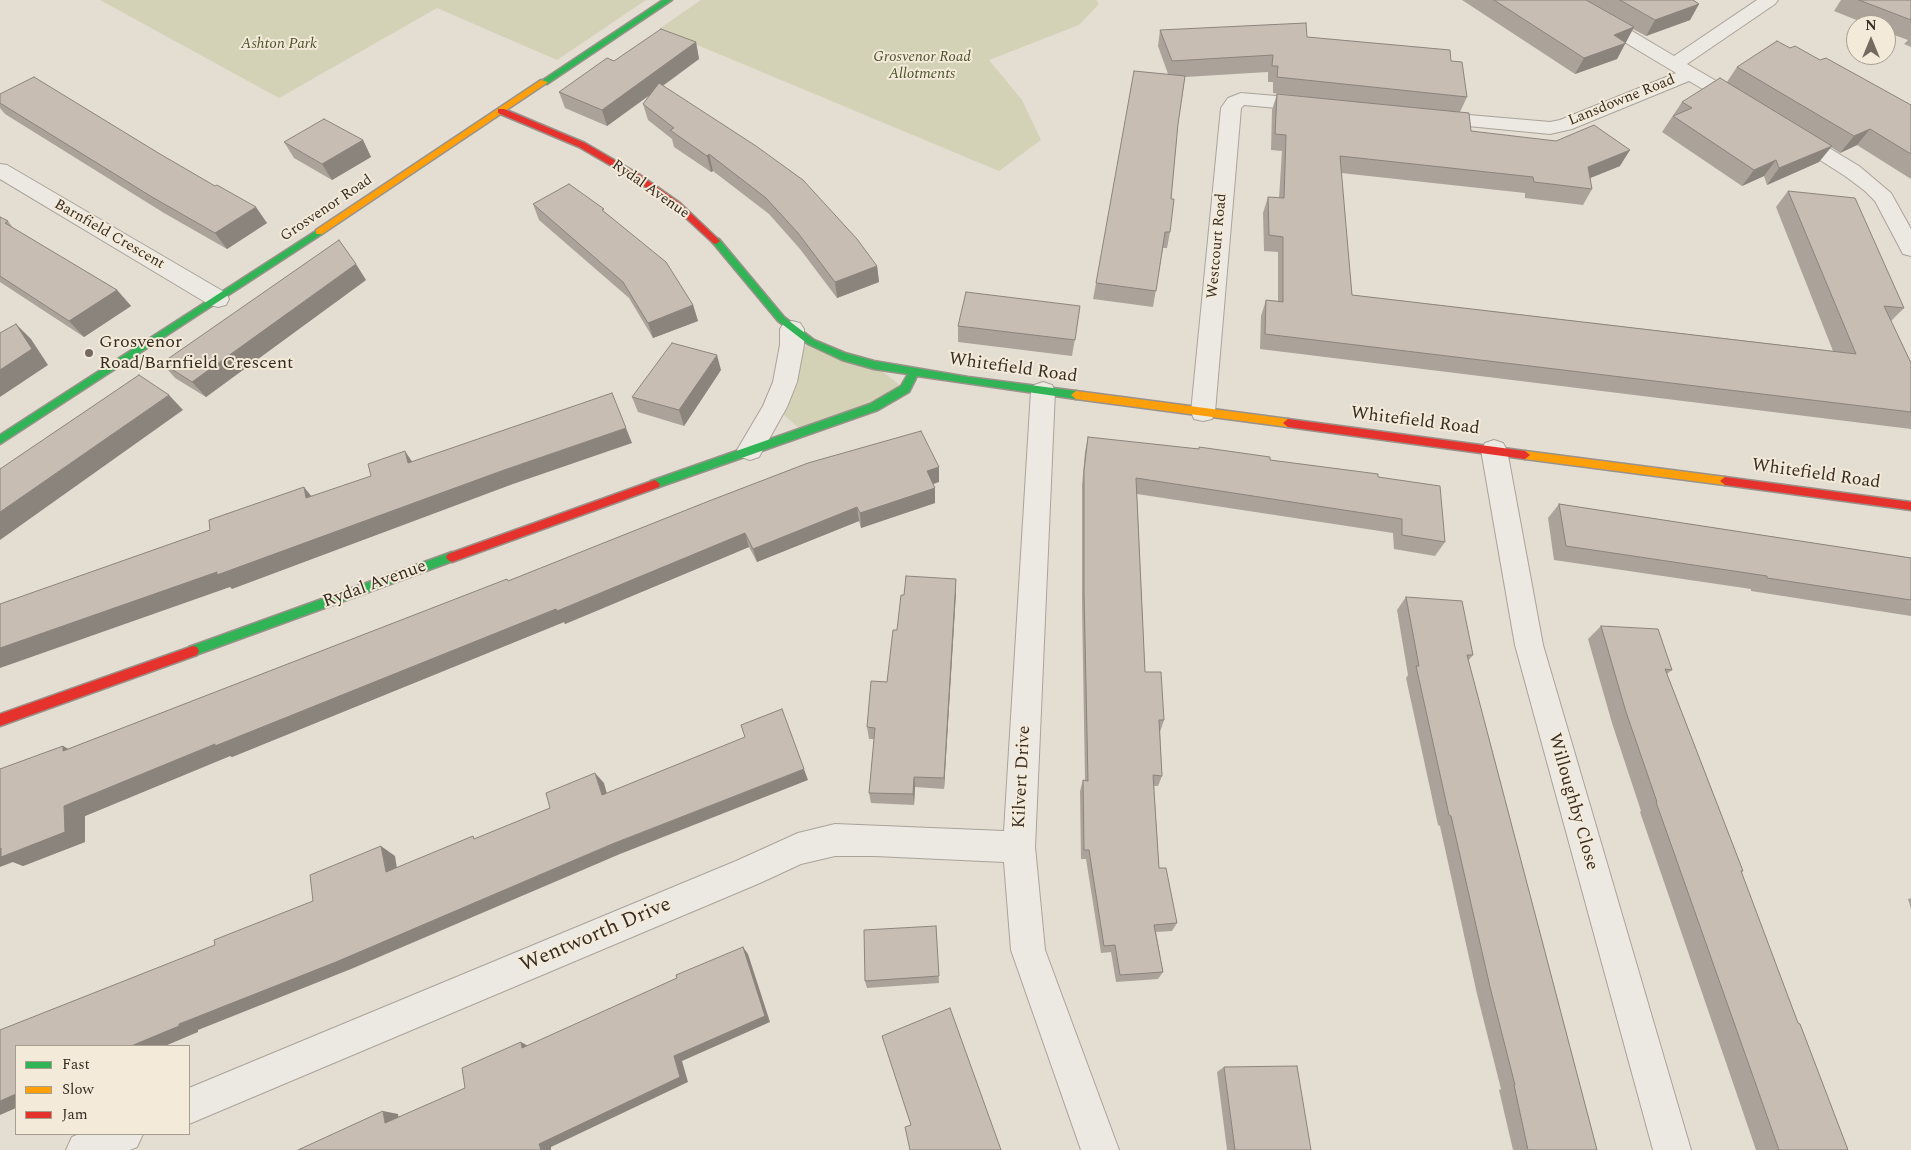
<!DOCTYPE html>
<html>
<head>
<meta charset="utf-8">
<style>
  body { margin:0 }
  #map { position:relative; width:1911px; height:1150px; overflow:hidden; background:#e3ddd2; font-family:Spectral,serif }
  canvas { display:block }
  .legend { position:absolute; left:15px; top:1045px; width:175px; height:90px; box-sizing:border-box; background:#f3ead9; border:1px solid #a89e90; margin:0; padding:6px 9px; list-style:none; font-size:15px; color:#382c22 }
  .legend li { display:flex; align-items:center; gap:10px; height:25px }
  .legend b { width:25px; border:1px solid #a89e90 }
  .north { position:absolute; left:1846px; top:15px; width:50px; height:50px; box-sizing:border-box; background:#f3ead9; border:1px solid #a89e90; border-radius:50%; rotate:0deg; font-size:14px; font-weight:700; line-height:20px; text-align:center; color:#382c22 }
  .north::after { content:''; display:block; margin:auto; width:18px; height:22px; background:#746a60; clip-path:polygon(50% 0,100% 100%,50% 72%,0 100%) }
</style>
</head>
<body>
<div id="map">
<canvas width="1911" height="1150"></canvas>
<ul class="legend">
<li><b style="height:6px;background:#30b455"></b>Fast</li>
<li><b style="height:6px;background:#ff9f0a"></b>Slow</li>
<li><b style="height:6px;background:#e5322d"></b>Jam</li>
</ul>
<div class="north">N</div>
</div>
<script>
const context = document.querySelector('canvas').getContext('2d');
context.lineJoin = 'round';
function paint(path, color) { context.fillStyle = color; context.fill(path, 'evenodd'); }
const poly = rows => new Path2D(rows.map(r => 'M' + r).join(''));
function trace(path, color, width, dash) { context.strokeStyle = color; context.lineWidth = width; context.lineCap = dash ? 'butt' : 'round'; context.setLineDash(dash || []); context.stroke(path); }
function write(font, color, halo, rows, align = 'center') {
  context.font = font + ' Spectral,serif'; context.lineWidth = 4; context.setLineDash([]); context.textBaseline = 'middle'; context.strokeStyle = halo; context.fillStyle = color; for (const [text, x, y, turn = 0] of rows) {
    context.save(); context.translate(x, y); context.rotate((+turn || 0) * Math.PI / 180); context.textAlign = isNaN(turn) ? turn : align; if (halo) context.strokeText(text, 0, 0); context.fillText(text, 0, 0); context.restore();
  }
}
const green = poly([
  [100,0,646,0,557,60,437,8,279,98],
  [701,0,1096,0,1099,4,1079,25,989,60,1022,100,1041,140,999,171,659,29],
  [811,342,874,365,905,389,802,431,775,407,789,360]
]);
const street = poly([
  [1558,0,1580,0,1674,56,1757,0,1778,0,1775,4,1687,64,1749,100,1752,104,1749,108,1742,110,1735,108,1689,81,1572,129,1550,134,1427,122,1424,118,1427,114,1434,112,1550,122,1560,120,1676,73,1561,4,1558,0],
  [1241,93,1311,99,1318,101,1321,105,1318,109,1311,111,1244,105,1241,108,1215,412,1212,419,1203,421,1194,419,1191,412,1221,108,1228,98,1241,93],
  [1794,129,1801,131,1859,166,1891,193,1911,229,1911,256,1903,254,1875,201,1865,191,1845,176,1787,139,1784,135,1787,131,1794,129],
  [0,164,7,165,226,293,229,299,226,305,218,307,210,305,0,179,0,164],
  [792,321,800,323,804,329,804,345,797,382,787,407,759,457,750,460,741,457,737,450,763,406,773,382,780,345,780,329,784,323,792,321],
  [1043,382,1052,385,1055,391,1035,847,1045,950,1119,1150,1081,1150,1011,950,1004,862,875,856,835,856,801,864,760,883,189,1124,189,1088,736,861,798,833,835,824,1004,831,1031,391,1034,385,1043,382],
  [1494,440,1503,443,1507,450,1543,645,1691,1150,1653,1150,1515,645,1481,450,1485,443,1494,440],
  [79,1134,143,1134,137,1147,130,1150,66,1150,72,1137,79,1134]
]);
const fast = poly([
  [663,0,672,0,547,84,540,82,663,0],
  [319,229,323,232,322,234,0,444,0,435,319,229],
  [716,238,719,239,784,317,814,340,845,353,874,361,968,377,1076,391,1081,395,1076,399,917,376,909,392,878,410,659,487,651,487,650,484,651,481,870,404,901,386,908,374,874,369,842,360,808,344,778,321,713,243,712,241,716,238],
  [452,552,456,554,458,557,456,560,193,656,189,655,187,651,189,647,452,552]
]);
const slow = poly([
  [541,80,548,82,322,234,316,234,316,230,541,80],
  [1076,391,1288,419,1293,423,1288,427,1076,399,1071,395,1076,391],
  [1525,451,1725,477,1730,481,1725,485,1525,459,1520,455,1525,451]
]);
const jam = poly([
  [498,109,504,109,585,143,640,175,680,203,720,241,716,244,713,243,674,207,634,179,579,147,498,113,498,109],
  [1288,419,1525,451,1530,455,1525,459,1288,427,1283,423,1288,419],
  [1725,477,1911,502,1911,510,1725,485,1720,481,1725,477],
  [655,480,660,484,659,487,452,562,448,560,446,557,448,554,655,480],
  [193,646,197,647,199,651,197,655,0,726,0,714,193,646]
]);
const wall = poly([
  [1462,0,1693,0,1699,4,1690,20,1646,36,1633,29,1617,59,1575,74],
  [1841,0,1911,0,1911,47,1904,44,1908,40,1886,32,1886,25,1869,25,1834,11],
  [1160,30,1307,37,1451,61,1467,97,1460,112,1471,131,1620,166,1590,178,1592,189,1583,205,1525,198,1525,193,1341,173,1352,295,1833,351,1776,207,1788,191,1904,308,1891,321,1911,363,1911,429,1260,349,1261,316,1266,300,1278,301,1278,252,1264,251,1263,213,1268,197,1279,198,1282,151,1271,150,1272,110,1277,94,1307,97,1273,93,1273,82,1268,82,1268,72,1185,77,1178,124,1171,199,1170,232,1167,248,1163,248,1153,307,1093,299,1096,283,1168,74,1158,46],
  [696,42,699,59,663,86,877,266,879,282,837,298,800,249,769,214,713,171,711,172,674,147,672,139,648,120,643,104,650,95,607,126,565,108,559,92,614,61],
  [1790,48,1911,105,1911,179,1857,145,1840,153,1831,147,1819,162,1767,185,1764,176,1742,186,1662,132,1682,102,1727,82,1737,67],
  [0,94,267,223,227,249,164,213,5,114,0,108],
  [363,140,371,157,332,180,294,158,284,142],
  [533,204,605,212,693,305,698,321,653,338,629,298,539,220],
  [0,217,8,221,13,228,117,290,131,306,84,337,0,282],
  [366,280,206,397,175,378,162,363],
  [1078,321,1072,356,958,342,958,326],
  [721,370,684,426,638,412,632,397],
  [1088,437,1270,460,1378,477,1445,542,1435,556,1394,549,1393,533,1137,494,1145,672,1164,720,1160,732,1162,776,1158,786,1154,786,1159,868,1177,923,1172,931,1156,932,1163,972,1158,979,1116,982,1111,952,1101,953,1086,859,1081,859,1080,791,1083,780,1085,780,1082,605,1082,485,1085,452],
  [939,482,933,484,935,503,861,528,859,521,757,562,749,547,565,624,564,622,232,757,230,756,85,816,85,842,23,866,13,862,63,746,68,749,509,581],
  [1559,504,1911,558,1911,616,1751,591,1751,589,1554,560,1548,518],
  [956,592,944,789,915,787,914,805,871,803,869,793,874,739,869,739,867,727,887,682],
  [1406,597,1473,655,1468,661,1597,1150,1513,1150,1499,1090,1501,1089,1477,994,1440,826,1438,825,1406,678,1408,675,1397,610],
  [1601,626,1672,670,1667,674,1743,871,1741,872,1798,1023,1848,1150,1756,1150,1640,812,1641,811,1612,723,1588,639],
  [1911,898,1911,909,1908,899],
  [936,926,939,983,867,988,865,981],
  [1224,1067,1311,1150,1227,1150,1217,1072]
]);
const shadedWall = poly([
  [1699,4,1690,20,1646,36,1655,20],
  [1634,27,1617,59,1575,74,1584,58,1614,35],
  [696,42,699,59,607,126,602,110],
  [1870,129,1857,145,1840,153,1854,136],
  [363,140,371,157,332,180,322,164],
  [1832,146,1819,162,1767,185,1779,168],
  [1630,150,1620,166,1578,183,1588,167],
  [709,154,713,171,711,172,707,156],
  [1776,160,1764,176,1742,186,1754,170],
  [256,207,267,223,227,249,215,233],
  [356,264,366,280,206,397,192,382],
  [877,266,879,282,837,298,835,282],
  [117,290,131,306,84,337,69,321],
  [693,305,698,321,653,338,648,323],
  [16,324,31,339,48,365,0,397,0,370],
  [717,355,721,370,684,426,679,410],
  [169,395,183,410,0,540,0,512],
  [626,428,632,443,513,484,232,589,230,587,0,668,0,648,504,470],
  [405,451,415,466,408,463],
  [939,467,939,482,927,486,927,471],
  [304,487,316,502,306,498],
  [935,488,935,503,861,528,860,513],
  [857,507,859,521,757,562,753,549],
  [745,533,749,547,565,624,564,622,232,757,230,756,85,816,85,842,23,866,13,862,0,867,0,849,64,806,215,744],
  [956,579,956,592,944,789,944,778],
  [63,746,83,757,63,751],
  [804,769,808,780,620,854,351,969,198,1030,198,1032,165,1046,131,1046,179,1024,612,844],
  [595,773,604,783,610,805,602,795],
  [914,777,915,787,914,805,913,794],
  [381,846,395,856,399,881,386,872],
  [743,947,748,954,770,1022,682,1061,688,1082,551,1147,551,1150,541,1150,539,1144,674,1056],
  [521,1042,532,1048,522,1048],
  [16,1094,16,1108,0,1115,0,1101],
  [383,1111,398,1114,400,1126,385,1123]
]);
const building = poly([
  [1494,0,1586,0,1634,27,1614,35,1626,43,1584,58,1494,0],
  [1620,0,1693,0,1699,4,1655,20,1620,0],
  [1859,0,1911,0,1911,20,1859,0],
  [1306,23,1307,37,1450,50,1451,61,1462,62,1467,97,1277,77,1278,66,1272,66,1273,55,1172,61,1160,30,1306,23],
  [661,29,696,42,602,110,559,92,607,58,614,61,661,29],
  [1777,41,1790,48,1795,46,1820,60,1826,58,1911,105,1911,154,1870,129,1854,136,1737,67,1777,41],
  [1134,71,1185,76,1178,124,1171,199,1174,199,1170,232,1165,232,1156,291,1096,283,1134,71],
  [34,77,160,154,215,186,217,185,256,207,215,233,152,197,0,103,0,94,34,77],
  [1720,78,1832,146,1779,168,1776,160,1754,170,1673,116,1692,108,1682,102,1720,78],
  [659,83,756,146,803,180,857,239,877,266,835,282,798,233,766,198,709,154,707,156,670,130,674,128,643,104,659,83],
  [1277,94,1469,113,1471,131,1556,141,1594,125,1630,150,1588,167,1592,189,1534,182,1533,177,1340,156,1352,295,1856,354,1788,191,1855,198,1904,308,1884,306,1911,363,1911,412,1265,334,1266,300,1283,302,1283,237,1269,235,1268,197,1284,198,1286,135,1275,134,1277,94],
  [324,119,363,140,322,164,284,142,324,119],
  [569,184,604,209,602,210,666,262,693,305,648,323,623,282,533,204,569,184],
  [0,217,8,221,5,223,117,290,69,321,0,276,0,217],
  [339,240,356,264,192,382,162,363,339,240],
  [966,292,1080,306,1075,340,958,326,966,292],
  [16,324,32,349,0,370,0,333,16,324],
  [672,343,717,355,679,410,632,397,672,343],
  [139,375,169,395,0,512,0,469,139,375],
  [612,393,626,428,504,470,217,575,217,572,0,648,0,604,210,530,209,520,304,487,306,498,371,476,368,464,405,451,408,463,612,393],
  [921,431,939,467,927,471,935,488,860,513,857,507,753,549,745,533,557,611,556,609,215,746,215,744,64,806,65,832,1,857,1,848,0,849,0,769,63,746,63,751,507,579,508,581,709,501,808,463,921,431],
  [1088,437,1199,449,1199,447,1270,457,1270,460,1378,474,1378,477,1440,486,1445,542,1402,535,1402,519,1136,478,1145,672,1161,672,1164,720,1159,720,1162,776,1153,775,1159,868,1166,868,1177,923,1154,925,1163,972,1120,975,1115,945,1104,946,1089,850,1084,850,1083,780,1088,781,1084,592,1084,471,1088,437],
  [1559,504,1911,558,1911,600,1767,578,1767,576,1566,546,1559,504],
  [906,576,956,579,944,778,914,777,913,794,869,793,875,728,867,727,871,681,887,682,893,630,897,630,901,595,904,595,906,576],
  [1406,597,1462,601,1473,655,1467,655,1597,1150,1528,1150,1514,1085,1515,1085,1490,987,1451,816,1449,815,1416,666,1419,666,1406,597],
  [1601,626,1658,629,1672,670,1665,669,1743,871,1741,871,1798,1023,1800,1024,1848,1150,1779,1150,1656,802,1657,802,1626,712,1601,626],
  [782,709,804,769,612,844,336,962,179,1024,179,1026,131,1046,16,1046,16,1094,0,1101,0,1030,215,945,214,940,313,901,310,875,381,846,386,872,473,836,474,839,550,808,546,793,595,773,602,795,745,737,741,725,782,709],
  [936,926,939,976,865,981,864,930,936,926],
  [743,947,765,1016,674,1056,680,1077,539,1144,541,1150,298,1150,383,1111,385,1123,465,1088,462,1068,521,1042,522,1048,677,978,676,975,743,947],
  [950,1008,1001,1150,910,1150,905,1127,911,1125,882,1036,950,1008],
  [1297,1066,1311,1150,1235,1150,1224,1067,1297,1066]
]);
const markers = [
  [89,353,5,"#746a60"]
];
const farParknames = [
  ["Ashton Park",279,45],
  ["Grosvenor Road",922,58],
  ["Allotments",922,75]
];
const farStreetnames = [
  ["Lansdowne Road",1622,101,-22],
  ["Rydal Avenue",650,190,35],
  ["Grosvenor Road",327,209,-34],
  ["Barnfield Crescent",109,235,30],
  ["Westcourt Road",1218,246,-85]
];
const poiNames = [
  ["Grosvenor",99,343],
  ["Road/Barnfield Crescent",99,364]
];
const streetNames = [
  ["Whitefield Road",1013,369,8],
  ["Whitefield Road",1415,422,7],
  ["Whitefield Road",1816,475,8],
  ["Rydal Avenue",375,585,-20],
  ["Kilvert Drive",1023,777,-87],
  ["Willoughby Close",1572,802,74]
];
const nearStreetnames = [
  ["Wentworth Drive",596,936,-23]
];
paint(green, '#d3d2b6');
trace(street, '#a9a39a', 2);
trace(fast, '#99928a', 3);
trace(slow, '#99928a', 3);
trace(jam, '#99928a', 3);
paint(street, '#ece9e2');
paint(fast, '#30b455');
paint(slow, '#ff9f0a');
paint(jam, '#e5322d');
paint(wall, '#aba39a');
paint(shadedWall, '#8b847d');
paint(building, '#c7bdb3');
trace(building, '#8b847d', 1);
for (const [x, y, r, color] of markers) { const dot = new Path2D(); dot.arc(x, y, r, 0, 2 * Math.PI); context.fillStyle = color; context.fill(dot); trace(dot, '#f3ead9', 2); }
write('italic 15px', '#4b532a', '#f3ead9', farParknames);
write('15px', '#382c22', '#f3ead9', farStreetnames);
write('18px', '#382c22', '#f3ead9', poiNames, 'left');
write('18px', '#382c22', '#f3ead9', streetNames);
write('21px', '#382c22', '#f3ead9', nearStreetnames);
</script>
</body>
</html>
